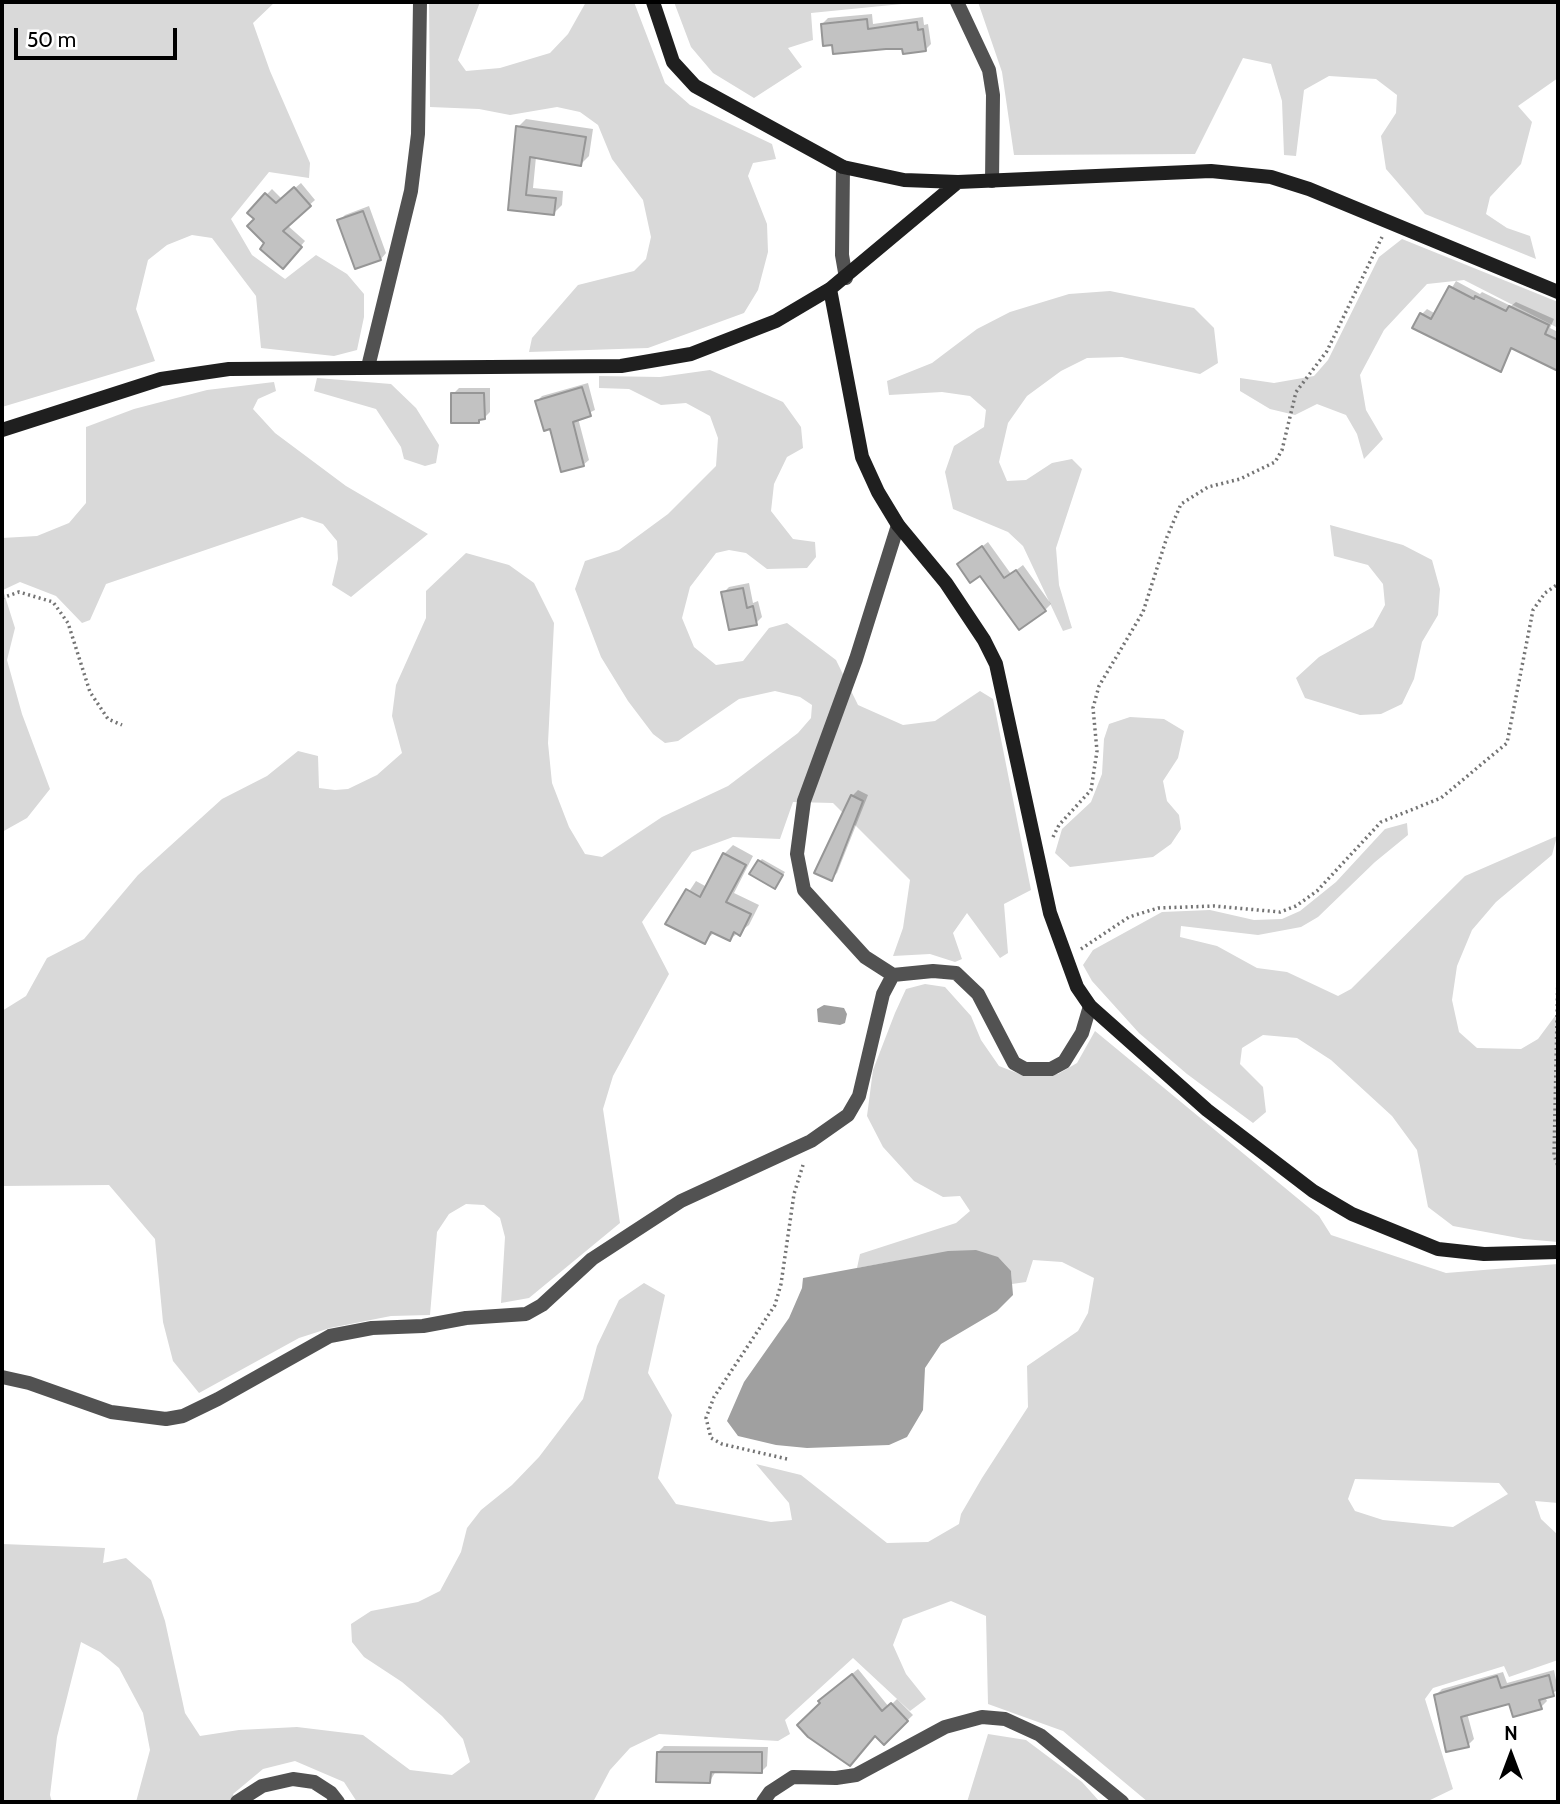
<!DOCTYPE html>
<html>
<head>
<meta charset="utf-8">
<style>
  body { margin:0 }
  #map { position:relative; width:1560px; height:1804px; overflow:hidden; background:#fff; font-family:Cabin,sans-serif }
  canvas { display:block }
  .frame { position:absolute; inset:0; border:4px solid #000; pointer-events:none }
  .north { position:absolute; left:1476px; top:1720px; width:70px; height:70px; -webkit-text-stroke:5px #fff; paint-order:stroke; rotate:0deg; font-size:19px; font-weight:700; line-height:28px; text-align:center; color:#000 }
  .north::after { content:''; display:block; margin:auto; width:24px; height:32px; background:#000; clip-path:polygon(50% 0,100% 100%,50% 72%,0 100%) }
  .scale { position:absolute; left:14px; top:28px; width:163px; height:32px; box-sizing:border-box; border:4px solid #000; border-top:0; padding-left:9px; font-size:21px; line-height:24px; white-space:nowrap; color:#000; -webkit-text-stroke:5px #fff; paint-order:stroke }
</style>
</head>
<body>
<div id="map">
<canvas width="1560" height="1804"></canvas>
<div class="frame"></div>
<div class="north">N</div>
<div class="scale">50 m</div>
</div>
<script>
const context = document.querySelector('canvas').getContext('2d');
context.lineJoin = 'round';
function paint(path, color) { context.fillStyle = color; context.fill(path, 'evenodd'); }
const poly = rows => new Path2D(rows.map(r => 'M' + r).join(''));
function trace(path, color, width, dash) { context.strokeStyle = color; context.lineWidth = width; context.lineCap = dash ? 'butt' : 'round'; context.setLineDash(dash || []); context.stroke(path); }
const green = poly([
  [2,2,275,2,253,23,270,71,310,163,309,178,269,172,231,219,252,255,285,279,316,255,347,274,364,294,364,317,357,350,334,356,261,348,256,296,212,238,192,235,167,245,148,260,136,309,155,361,2,407],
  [429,2,480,2,458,60,466,71,500,68,550,53,568,34,586,2,634,2,665,83,690,105,772,144,776,159,753,163,748,176,767,224,768,252,758,290,744,313,648,348,529,352,532,338,578,285,634,271,646,259,651,237,643,200,612,159,598,125,580,112,557,107,510,115,479,109,430,107],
  [674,2,922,2,811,13,813,40,788,48,802,67,754,98,713,73,691,47],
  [978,2,1558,2,1558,78,1518,106,1532,122,1521,164,1490,197,1486,214,1507,228,1530,236,1536,259,1425,214,1386,169,1381,136,1396,113,1397,95,1376,79,1329,76,1304,90,1296,156,1284,155,1282,101,1271,64,1243,58,1195,154,1014,155,1002,72],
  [1402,239,1558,302,1558,328,1464,280,1427,284,1384,330,1360,375,1366,410,1383,439,1364,459,1357,434,1346,415,1317,404,1295,415,1270,409,1240,391,1240,378,1274,383,1314,376,1328,360,1379,257],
  [1110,291,1194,308,1214,328,1218,363,1200,374,1122,357,1087,358,1061,371,1027,396,1008,423,999,462,1007,481,1026,480,1052,463,1072,459,1082,469,1056,548,1059,585,1072,628,1063,631,1023,546,1008,532,953,509,945,472,954,446,984,427,986,410,970,396,942,392,889,395,887,381,932,363,977,329,1010,312,1069,294],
  [710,370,783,402,801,427,803,448,787,457,774,484,771,511,793,539,815,542,816,557,807,568,767,569,746,553,729,550,716,553,690,587,682,618,694,647,716,665,743,661,769,628,787,623,836,660,858,705,903,725,935,721,980,691,993,699,1031,890,1004,904,1008,953,1000,958,967,913,953,933,962,959,955,962,930,954,893,956,903,928,910,880,833,803,793,802,780,839,733,837,692,852,642,922,669,974,613,1076,603,1109,620,1223,529,1298,501,1303,505,1237,500,1218,484,1205,466,1204,449,1214,437,1232,430,1315,391,1316,330,1328,299,1338,199,1393,173,1361,163,1322,155,1239,109,1185,2,1186,2,1011,26,996,47,958,84,939,138,875,222,799,267,776,298,751,318,756,319,788,335,790,348,789,377,775,402,753,392,716,396,685,426,618,426,591,466,553,509,565,534,583,554,623,548,743,552,783,569,827,585,854,602,857,662,817,728,786,798,733,811,718,812,705,800,697,775,691,739,699,678,741,665,743,653,734,628,701,601,657,575,589,585,561,619,550,668,514,716,466,718,438,710,416,686,403,661,405,629,389,599,388,599,376,660,377],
  [317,378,391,384,416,408,439,445,436,463,425,466,404,459,401,447,376,409,314,391],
  [274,382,276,391,258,399,253,409,275,433,346,486,428,534,351,597,332,585,338,559,337,541,323,524,302,517,106,584,90,620,82,623,56,596,20,582,3,590,15,628,7,660,22,714,50,789,27,818,2,832,2,538,37,536,69,523,86,503,86,427,134,409,207,390],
  [1330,525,1403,545,1432,560,1440,589,1438,615,1422,642,1414,679,1402,704,1381,714,1360,715,1305,698,1296,678,1319,657,1373,627,1385,605,1383,584,1368,565,1334,556],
  [1130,717,1164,719,1184,731,1178,758,1163,781,1167,801,1179,815,1181,829,1171,844,1153,857,1070,867,1055,853,1062,829,1091,802,1102,774,1104,739,1109,724],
  [1407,823,1408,835,1375,862,1318,917,1301,927,1258,935,1181,926,1180,937,1217,946,1257,968,1287,972,1338,996,1351,989,1465,876,1557,836,1552,855,1496,902,1472,930,1457,966,1452,1000,1459,1032,1477,1048,1521,1049,1538,1039,1558,1012,1558,1242,1524,1239,1453,1226,1428,1207,1417,1150,1392,1116,1331,1060,1297,1038,1263,1035,1242,1048,1240,1064,1263,1087,1266,1112,1253,1123,1187,1074,1139,1033,1092,981,1083,965,1093,950,1162,912,1210,910,1254,920,1282,919,1300,911,1336,882,1385,829],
  [925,984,945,987,971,1016,981,1040,999,1066,1025,1076,1058,1074,1077,1063,1095,1031,1319,1216,1331,1235,1446,1273,1558,1264,1558,1503,1535,1501,1541,1519,1558,1535,1558,1660,1509,1677,1504,1666,1433,1688,1425,1699,1453,1789,1426,1802,1148,1802,1063,1731,988,1704,986,1616,951,1601,903,1619,893,1645,906,1674,926,1699,910,1711,853,1658,785,1720,790,1734,778,1741,659,1734,630,1748,610,1770,593,1802,357,1802,344,1782,295,1761,263,1769,233,1794,235,1802,136,1802,150,1750,143,1713,119,1668,100,1652,81,1642,57,1737,50,1795,52,1802,2,1802,2,1544,105,1548,103,1563,126,1558,151,1580,165,1621,185,1713,200,1736,239,1730,297,1727,363,1735,410,1770,452,1775,470,1762,463,1739,442,1716,402,1682,364,1657,352,1642,351,1624,371,1611,418,1602,440,1591,461,1552,467,1528,481,1510,512,1485,539,1457,583,1399,597,1346,619,1300,644,1283,665,1295,648,1373,672,1415,658,1478,676,1504,771,1522,792,1520,789,1503,756,1464,801,1475,887,1543,928,1542,959,1524,961,1514,982,1478,1028,1407,1027,1366,1078,1331,1088,1313,1094,1278,1062,1262,1033,1260,1026,1282,1012,1284,1011,1271,902,1260,857,1268,860,1254,956,1223,970,1211,960,1196,943,1197,914,1181,883,1147,867,1116,873,1070,895,1013,906,989],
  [1355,1479,1499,1483,1508,1494,1453,1527,1383,1520,1355,1511,1348,1499],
  [988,1734,1026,1740,1082,1782,1100,1802,967,1802]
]);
const water = poly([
  [824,1005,844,1008,847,1014,845,1023,840,1025,818,1022,817,1009],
  [976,1250,998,1257,1011,1271,1013,1295,997,1311,941,1344,925,1368,923,1410,907,1437,889,1445,807,1448,776,1445,738,1436,727,1421,744,1382,789,1318,802,1288,803,1278,948,1251]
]);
const shadow = poly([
  [872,14,873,24,923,17,924,25,928,24,931,44,925,50,833,43,822,24,828,18],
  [526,119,593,129,589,156,581,164,536,157,533,188,563,191,562,205,554,213,510,208,518,127],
  [301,183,315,200,287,225,305,241,288,261,267,243,256,219,249,213,272,189,282,199],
  [369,206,386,253,381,259,356,267,339,221,345,215],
  [1456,281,1480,294,1482,292,1511,306,1516,302,1554,319,1550,328,1558,332,1558,369,1513,347,1501,369,1422,314,1427,309,1436,314],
  [588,383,595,410,578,418,589,460,583,465,537,401,542,396],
  [459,388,490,388,490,412,484,418,453,394],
  [988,542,1011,574,1023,565,1051,604,1045,610,959,564],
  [749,583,753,603,758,601,762,617,756,623,723,593,729,587],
  [858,790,868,795,837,873,831,879,852,796],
  [733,845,753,856,734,893,759,905,749,925,730,939,715,932,705,941,668,923,696,881,707,887,724,854],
  [762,859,785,872,777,884,760,861],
  [858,1669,889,1707,897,1699,913,1715,884,1743,875,1734,822,1703,825,1696],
  [1554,1670,1558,1690,1545,1697,1547,1701,1541,1707,1511,1702,1467,1713,1474,1739,1468,1745,1436,1695,1442,1689,1503,1672,1507,1683],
  [664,1746,768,1747,767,1766,761,1772,716,1771,710,1781,658,1752]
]);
const building = poly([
  [867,19,868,29,917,22,918,30,923,29,926,51,903,54,902,49,886,49,833,54,832,45,823,46,821,24,867,19],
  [516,126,586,137,581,166,530,157,526,195,556,198,554,215,508,210,516,126],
  [294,187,311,206,283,231,302,247,283,269,260,249,264,243,247,226,254,219,247,213,265,193,276,203,294,187],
  [363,211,381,260,355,269,337,220,363,211],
  [1449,286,1474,299,1475,296,1506,311,1509,306,1549,325,1545,334,1558,340,1558,371,1511,348,1501,372,1412,328,1420,313,1431,319,1449,286],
  [582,387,591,416,573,422,584,466,561,472,550,429,544,431,535,401,582,387],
  [451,393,484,393,485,419,479,420,479,423,451,423,451,393],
  [982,546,1004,578,1016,570,1046,611,1019,630,980,576,970,583,957,564,982,546],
  [743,588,747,608,753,606,757,625,729,630,721,592,743,588],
  [851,795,863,801,832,881,814,873,851,795],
  [723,853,746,865,726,902,751,914,740,936,734,932,730,941,711,932,705,944,665,924,686,889,700,897,723,853],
  [758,860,783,875,775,889,749,874,758,860],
  [852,1674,882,1711,891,1703,908,1721,884,1745,875,1736,850,1766,808,1737,797,1725,820,1703,818,1701,852,1674],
  [1549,1675,1554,1696,1539,1700,1542,1709,1513,1717,1509,1704,1461,1717,1469,1747,1446,1752,1434,1695,1497,1676,1501,1688,1549,1675],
  [657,1752,762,1752,762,1773,711,1772,710,1783,656,1782,657,1752]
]);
const path = poly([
  [2,598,19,592,53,602,68,623,90,692,108,719,122,725],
  [1053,837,1059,825,1091,790,1097,751,1093,708,1099,686,1143,612,1167,537,1181,504,1208,487,1240,479,1275,462,1282,450,1296,392,1327,351,1382,237],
  [1081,949,1129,917,1158,908,1214,906,1280,912,1296,906,1317,891,1381,822,1441,798,1507,743,1533,610,1545,593,1558,584],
  [1558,971,1554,1156,1558,1166],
  [787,1459,722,1444,711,1438,706,1418,714,1397,775,1305,781,1284,794,1194,803,1165]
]);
const street = poly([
  [957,2,989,70,993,95,992,181],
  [843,167,842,255,846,278],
  [368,367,411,191,418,134,420,2],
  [893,975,865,957,804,890,797,854,804,801,856,659,898,525],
  [2,1377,29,1383,111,1412,166,1419,183,1416,218,1399,330,1336,372,1328,423,1326,466,1318,526,1314,542,1305,592,1259,681,1201,811,1141,848,1115,859,1096,883,994,893,975,933,971,956,973,978,994,1014,1063,1025,1069,1051,1069,1064,1062,1082,1033,1090,1006],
  [237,1802,262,1786,293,1779,314,1782,331,1793,338,1802],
  [763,1802,770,1792,793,1777,836,1778,856,1775,945,1727,982,1717,1005,1719,1040,1735,1122,1802]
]);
const secondary = poly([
  [653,2,673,62,695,86,843,167,904,180,958,182,1211,171,1271,177,1309,189,1558,292],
  [830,289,862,457,878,492,898,525,946,583,984,640,996,664,1050,913,1077,987,1090,1006,1207,1110,1313,1191,1352,1214,1438,1249,1484,1254,1558,1252],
  [2,430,161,379,229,369,621,366,691,354,776,321,830,289,958,182]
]);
paint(green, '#d9d9d9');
paint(water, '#a0a0a0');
paint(shadow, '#0003');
paint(building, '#c2c2c2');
trace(building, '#969696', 2);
trace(path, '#747474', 3.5, [2, 3.5]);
trace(street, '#525252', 14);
trace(secondary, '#1f1f1f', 14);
</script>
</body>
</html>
